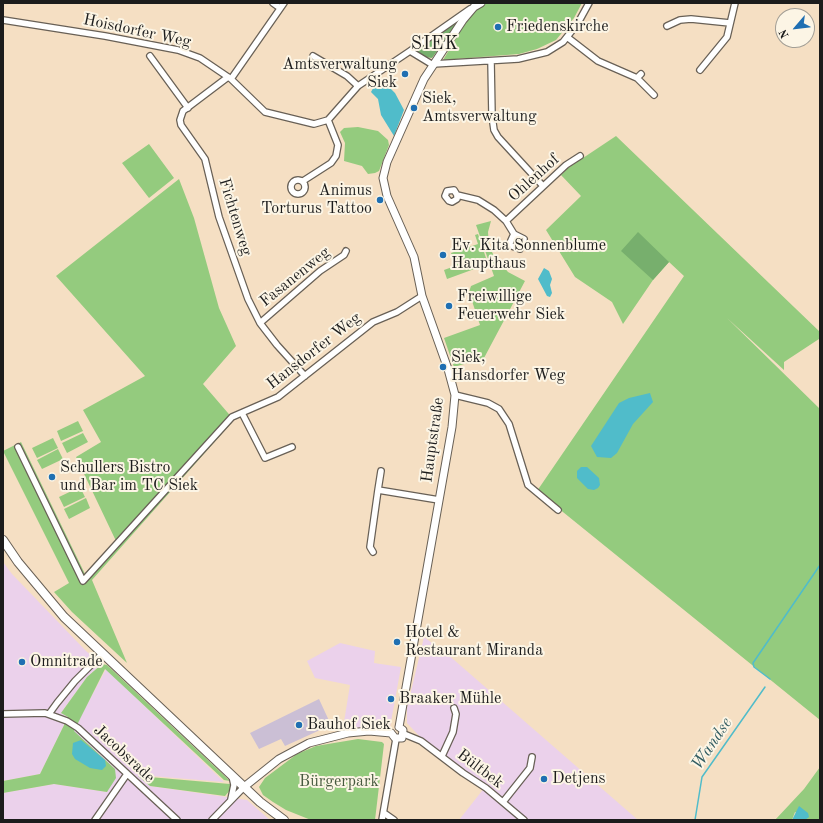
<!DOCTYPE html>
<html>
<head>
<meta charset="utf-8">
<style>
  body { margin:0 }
  #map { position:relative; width:823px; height:823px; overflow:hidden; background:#f5dfc3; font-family:"Old Standard TT",serif }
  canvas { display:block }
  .frame { position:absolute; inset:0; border:4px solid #1c1c1c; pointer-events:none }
  .north { position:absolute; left:775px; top:8px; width:40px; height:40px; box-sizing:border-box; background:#fcf5e5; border:1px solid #a29e95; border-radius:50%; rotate:242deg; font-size:11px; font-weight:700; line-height:16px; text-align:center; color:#1c1c1c }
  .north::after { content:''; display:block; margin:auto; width:14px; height:18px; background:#1f6fb2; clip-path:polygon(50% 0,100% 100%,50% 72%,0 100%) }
</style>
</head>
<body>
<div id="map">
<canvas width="823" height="823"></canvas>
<div class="frame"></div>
<div class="north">N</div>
</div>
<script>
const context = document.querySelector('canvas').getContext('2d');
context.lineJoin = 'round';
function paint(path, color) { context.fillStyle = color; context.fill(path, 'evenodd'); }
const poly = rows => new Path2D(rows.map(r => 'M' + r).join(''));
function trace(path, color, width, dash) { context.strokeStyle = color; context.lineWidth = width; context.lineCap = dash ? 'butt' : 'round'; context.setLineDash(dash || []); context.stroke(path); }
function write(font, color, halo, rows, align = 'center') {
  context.font = font + ' "Old Standard TT",serif'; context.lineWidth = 4; context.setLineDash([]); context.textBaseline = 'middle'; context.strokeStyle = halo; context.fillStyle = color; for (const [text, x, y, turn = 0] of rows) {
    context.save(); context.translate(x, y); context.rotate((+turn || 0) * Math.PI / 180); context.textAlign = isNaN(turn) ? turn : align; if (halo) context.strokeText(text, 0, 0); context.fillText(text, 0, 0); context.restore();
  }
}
const built = poly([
  [3,562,12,574,86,651,102,664,87,677,61,713,68,717,40,774,3,781],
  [424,637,453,659,638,820,459,820,485,787,423,740,407,723,407,708],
  [340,643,375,651,374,663,401,667,390,727,343,728,350,685,315,678,307,661],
  [106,669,224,782,139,775,150,786,247,800,270,820,3,820,3,793,54,784,107,792,115,769,73,731]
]);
const industrial = poly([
  [319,699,331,725,285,746,281,739,259,749,250,733]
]);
const green = poly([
  [487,3,582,3,574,18,556,40,537,49,519,54,443,60,466,22,476,9,481,5],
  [358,127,378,131,388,140,389,145,379,171,375,173,368,174,362,166,344,161,345,143,340,132,344,128],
  [616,136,820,332,819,339,784,362,784,370,727,318,820,409,820,720,537,491,684,276,669,262,653,280,623,324,612,302,575,277,546,230,581,196,561,175,568,168],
  [149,144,174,178,149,198,122,163],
  [179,179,194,218,219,308,236,346,203,384,234,420,92,580,127,663,72,612,54,592,69,583,3,451,21,442,85,574,116,541,76,457,101,442,83,410,145,376,56,276],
  [491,221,488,232,489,246,493,254,508,272,525,281,484,358,454,367,444,338,480,325,469,292,471,286,494,276,476,225],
  [478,234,488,264,447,279,444,270,455,266,451,253,478,244,475,235],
  [78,421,83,431,61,441,57,431],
  [83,433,88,442,67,453,62,443],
  [53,438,58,448,37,458,32,448],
  [58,449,63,459,42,469,37,460],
  [80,487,85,497,64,507,59,497],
  [86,498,90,508,69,519,64,509],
  [102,664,107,665,230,781,224,780,105,669,74,731,115,769,116,778,107,792,54,784,3,793,3,781,40,774,68,717,61,713,87,677],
  [358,739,382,742,384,744,375,820,311,820,286,810,273,802,263,795,259,787,265,778,297,754,316,746],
  [820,767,820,820,805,820,805,818,795,812,792,820,775,820,804,789],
  [138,776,230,784,231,789,225,796,150,786]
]);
const forest = poly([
  [460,20,432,58,424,57,418,52,417,49],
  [638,232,669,262,653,280,621,251]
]);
const water = poly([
  [384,82,395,93,404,110,394,136,381,115,378,99,371,92,376,83],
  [544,268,549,271,552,279,550,285,552,293,550,297,547,296,538,279],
  [650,393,653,402,633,424,617,453,611,458,597,457,591,446,619,403,629,398],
  [581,467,587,467,599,478,600,485,598,488,594,490,588,489,577,478,577,471],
  [81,740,105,760,106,766,102,770,90,768,75,759,72,754,73,743],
  [799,806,808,813,809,817,805,820,792,820]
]);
const stream = poly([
  [770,679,754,667,753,663,820,565],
  [695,820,702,777,765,687]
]);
const minor = poly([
  [273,3,280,8],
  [3,20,105,36,178,50,200,58,231,79,265,112,314,124,328,120,358,86,410,51,433,65],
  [667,26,680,20,691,19,730,23],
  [567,37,598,61,637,78,641,74],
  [410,51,470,9],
  [150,56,188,108],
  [313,56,347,76,358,86],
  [491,61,492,116,494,130,498,137,543,186],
  [433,64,518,59,547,52,563,42,578,23,589,3],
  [700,70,727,37,735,3],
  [228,77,183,111,180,120,181,125,205,159,219,217,248,299,260,323,277,345,305,376],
  [637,78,654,95],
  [231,79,284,3],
  '291 187a7 7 0 1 1 14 0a7 7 0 1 1-14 0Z',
  [303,181,331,163,336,156,338,145,328,120],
  [457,195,457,199,452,202,449,201,445,196,447,191,454,190,457,195,478,200,494,210,506,221,514,234,509,245,520,249,524,239,514,234],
  [506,221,566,165,580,156],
  [260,323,320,271,344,255,346,251],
  [455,395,488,403,499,409,509,424,528,485,558,510],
  [242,413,265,458,292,447],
  [18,447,83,581,232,417,278,397,373,322,397,312,422,296],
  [381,471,378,490,439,500],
  [373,552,370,547,378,490],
  [3,714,45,713,67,721,78,728,177,820],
  [49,714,57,703,75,681,102,654],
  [404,734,421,741,463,773,486,788,524,820],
  [442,756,453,732,456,714,454,708],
  [231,799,234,785,232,776],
  [503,802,530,768,532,757],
  [384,813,394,820],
  [95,820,127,774],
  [212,820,244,787],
  [382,820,396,739]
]);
const tertiary = poly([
  [399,727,452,427,455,395,448,369,422,296,414,257,387,196,383,178,387,162,424,79,463,20,474,7,481,3],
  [391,733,395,738,402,738,403,730,399,727],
  [244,787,279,759,309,743,348,733,369,731,391,733]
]);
const secondary = poly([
  [3,540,18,562,64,617,260,802,284,820]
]);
const markers = [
  [498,27,4,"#1f6fb2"],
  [405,74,4,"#1f6fb2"],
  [414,108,4,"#1f6fb2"],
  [380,200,4,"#1f6fb2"],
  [443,255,4,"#1f6fb2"],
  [449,306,4,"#1f6fb2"],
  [443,367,4,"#1f6fb2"],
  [52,477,4,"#1f6fb2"],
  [397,642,4,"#1f6fb2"],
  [22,662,4,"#1f6fb2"],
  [391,699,4,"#1f6fb2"],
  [299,725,4,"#1f6fb2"],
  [544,779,4,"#1f6fb2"]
];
const poiNames = [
  ["Friedenskirche",506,27],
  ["Amtsverwaltung",397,65,"right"],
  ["Siek",397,83,"right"],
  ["Siek,",422,99],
  ["Amtsverwaltung",422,117],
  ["Animus",372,191,"right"],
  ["Torturus Tattoo",372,209,"right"],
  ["Ev. Kita Sonnenblume",451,246],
  ["Haupthaus",451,264],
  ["Freiwillige",457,297],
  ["Feuerwehr Siek",457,315],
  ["Siek,",451,358],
  ["Hansdorfer Weg",451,376],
  ["Schullers Bistro",60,468],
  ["und Bar im TC Siek",60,486],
  ["Hotel &",405,633],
  ["Restaurant Miranda",405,651],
  ["Omnitrade",30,662],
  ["Braaker Mühle",399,699],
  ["Bauhof Siek",307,725],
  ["Detjens",552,779]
];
const streetNames = [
  ["Hoisdorfer Weg",137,31,12],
  ["Ohlenhof",534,178,-42],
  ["Fichtenweg",235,217,73],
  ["Fasanenweg",295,277,-39],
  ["Hansdorfer Weg",314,351,-38],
  ["Hauptstraße",433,440,-82],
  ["Jacobsrade",124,754,43],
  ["Bültbek",480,769,37]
];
const parkNames = [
  ["Bürgerpark",339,782]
];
const waterNames = [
  ["Wandse",712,744,-56]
];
const quarterNames = [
  ["SIEK",435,44]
];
paint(built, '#ebd1eb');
paint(industrial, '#cbbfd5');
paint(green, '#94cb7e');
paint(forest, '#77af6d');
paint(water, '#50bcca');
trace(stream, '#50bcca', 1.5);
trace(minor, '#686056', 8);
trace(tertiary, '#686056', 9);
trace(secondary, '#686056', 10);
trace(minor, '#fff', 5.5);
trace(tertiary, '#fff', 7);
trace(secondary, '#fff', 8);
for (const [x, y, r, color] of markers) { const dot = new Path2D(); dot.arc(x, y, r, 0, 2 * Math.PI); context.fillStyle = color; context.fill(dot); trace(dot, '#fcf5e5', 1.5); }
write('16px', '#1c1c1c', '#fcf5e5', poiNames, 'left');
write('16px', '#1c1c1c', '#fcf5e5', streetNames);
write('16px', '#46593e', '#fcf5e5', parkNames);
write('italic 17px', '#315c62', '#fcf5e5', waterNames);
context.letterSpacing = '1px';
write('18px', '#1c1c1c', '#fcf5e5', quarterNames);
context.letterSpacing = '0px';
</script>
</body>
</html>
